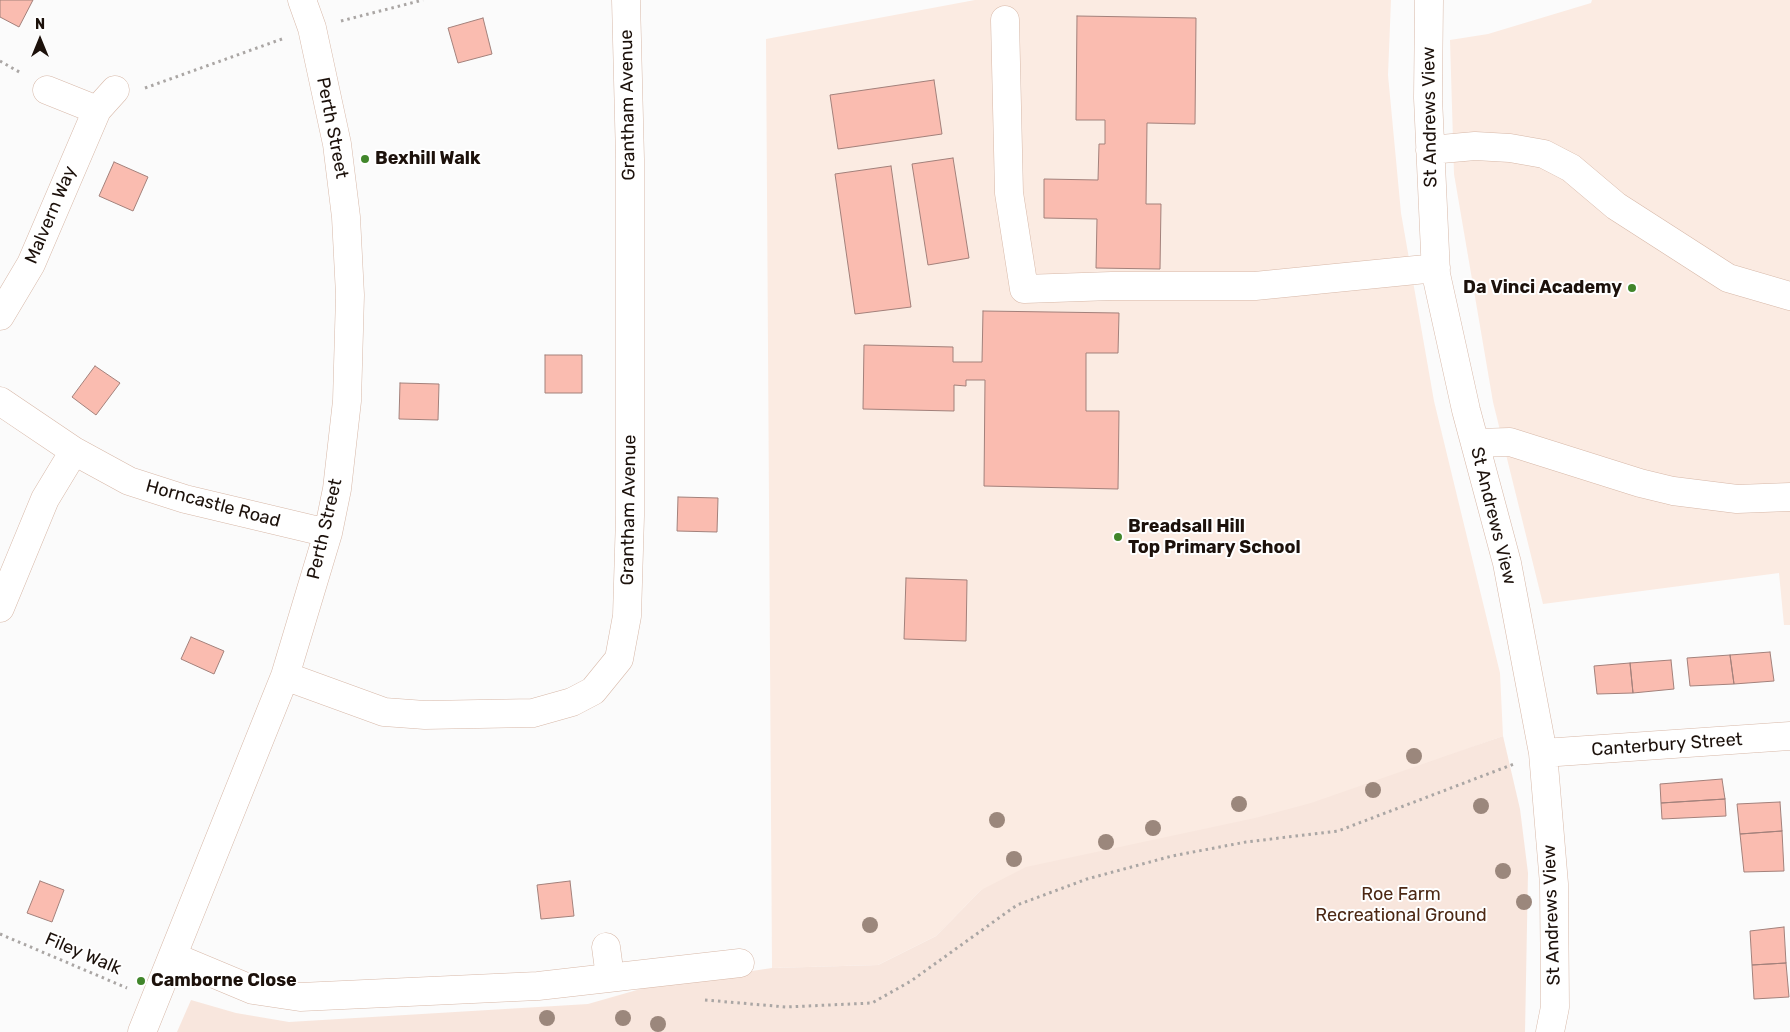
<!DOCTYPE html>
<html>
<head>
<meta charset="utf-8">
<style>
  body { margin:0 }
  #map { position:relative; width:1790px; height:1032px; overflow:hidden; background:#fbfbfb; font-family:Rubik,sans-serif }
  canvas { display:block }
  .north { position:absolute; left:15px; top:15px; width:50px; height:50px; -webkit-text-stroke:4px #fff; paint-order:stroke; rotate:0deg; font-size:14px; font-weight:700; line-height:20px; text-align:center; color:#1c110b }
  .north::after { content:''; display:block; margin:auto; width:18px; height:22px; background:#1c110b; clip-path:polygon(50% 0,100% 100%,50% 72%,0 100%) }
</style>
</head>
<body>
<div id="map">
<canvas width="1790" height="1032"></canvas>
<div class="north">N</div>
</div>
<script>
const context = document.querySelector('canvas').getContext('2d');
context.lineJoin = 'round';
function paint(path, color) { context.fillStyle = color; context.fill(path, 'evenodd'); }
const poly = rows => new Path2D(rows.map(r => 'M' + r).join(''));
function trace(path, color, width, dash) { context.strokeStyle = color; context.lineWidth = width; context.lineCap = dash ? 'butt' : 'round'; context.setLineDash(dash || []); context.stroke(path); }
function write(font, color, halo, rows, align = 'center') {
  context.font = font + ' Rubik,sans-serif'; context.lineWidth = 4; context.setLineDash([]); context.textBaseline = 'middle'; context.strokeStyle = halo; context.fillStyle = color; for (const [text, x, y, turn = 0] of rows) {
    context.save(); context.translate(x, y); context.rotate((+turn || 0) * Math.PI / 180); context.textAlign = isNaN(turn) ? turn : align; if (halo) context.strokeText(text, 0, 0); context.fillText(text, 0, 0); context.restore();
  }
}
const built = poly([
  [975,0,1391,0,1388,75,1401,213,1434,401,1500,673,1503,736,1326,800,981,890,936,936,878,965,772,968,766,39],
  [1592,0,1790,0,1790,625,1784,625,1779,573,1543,604,1493,402,1454,174,1450,40,1488,34,1591,3]
]);
const green = poly([
  [1503,736,1520,809,1528,873,1525,1032,177,1032,191,1000,236,1013,289,1022,588,1004,651,986,772,968,878,965,936,936,981,890,1026,867,1255,818,1311,803]
]);
const building = poly([
  [0,0,33,0,19,27,0,17,0,0],
  [1077,16,1196,18,1195,124,1147,123,1146,204,1161,204,1160,269,1096,268,1097,219,1044,218,1044,179,1098,180,1099,144,1105,144,1105,120,1076,120,1077,16],
  [483,18,492,54,458,63,448,28,483,18],
  [934,80,942,134,838,149,830,95,934,80],
  [953,158,969,258,928,265,912,164,953,158],
  [114,162,148,177,133,211,99,196,114,162],
  [891,166,911,307,855,314,835,174,891,166],
  [983,311,1119,313,1118,353,1086,353,1086,411,1119,411,1118,489,984,486,985,380,966,380,966,386,954,385,954,411,863,409,864,345,953,347,953,362,982,362,983,311],
  [545,355,582,355,582,393,545,393,545,355],
  [95,366,120,383,96,415,72,397,95,366],
  [400,383,439,384,438,420,399,419,400,383],
  [678,497,718,498,717,532,677,531,678,497],
  [906,578,967,580,966,641,904,639,906,578],
  [191,637,224,651,214,674,181,659,191,637],
  [1770,652,1774,681,1734,684,1730,655,1770,652],
  [1730,655,1734,684,1690,686,1687,658,1730,655],
  [1671,660,1674,689,1633,693,1630,663,1671,660],
  [1630,663,1633,693,1597,694,1594,666,1630,663],
  [1722,779,1725,799,1661,803,1660,784,1722,779],
  [1725,799,1726,816,1662,819,1661,803,1725,799],
  [1780,802,1782,831,1740,834,1737,804,1780,802],
  [1782,831,1784,871,1744,872,1740,834,1782,831],
  [40,881,64,890,52,922,27,913,40,881],
  [570,881,574,916,541,919,537,885,570,881],
  [1784,927,1786,963,1752,965,1750,931,1784,927],
  [1786,963,1789,997,1754,999,1752,965,1786,963]
]);
const path = poly([
  [341,21,423,0],
  [0,61,21,73],
  [145,88,282,39],
  [0,934,127,988],
  [705,1000,786,1007,872,1003,911,981,1017,905,1087,879,1172,856,1246,842,1338,831,1514,764]
]);
const minor = poly([
  [1429,0,1428,98,1436,274,1466,410,1507,563,1543,753,1554,884,1555,1007,1550,1032],
  [1005,20,1009,193,1024,289,1112,286,1255,286,1436,268],
  [47,90,97,110],
  [1430,150,1475,146,1510,148,1544,154,1571,168,1616,206,1728,278,1790,296],
  [0,316,31,264,97,110,115,90],
  [0,401,74,451,129,481,185,499,328,533],
  [1475,443,1510,442,1640,483,1673,491,1737,499,1790,497],
  [0,608,45,499,74,451],
  [285,676,384,712,425,715,533,713,572,702,593,691,619,659,627,616,630,516,630,159,626,0],
  [1543,753,1790,736],
  [606,947,610,977],
  [174,957,253,990,300,997,538,986,740,963],
  [142,1032,285,676,328,533,337,489,347,401,350,295,346,217,337,144,312,28,302,0]
]);
const trees = [
  [1414,756],
  [1373,790],
  [1239,804],
  [1481,806],
  [997,820],
  [1153,828],
  [1106,842],
  [1014,859],
  [1503,871],
  [1524,902],
  [870,925],
  [547,1018],
  [623,1018],
  [658,1024]
];
const markers = [
  [365,159,5,"#41862b"],
  [1632,288,5,"#41862b"],
  [1118,537,5,"#41862b"],
  [141,981,5,"#41862b"]
];
const streetNames = [
  ["Grantham Avenue",628,105,-91],
  ["St Andrews View",1430,117,-91],
  ["Perth Street",332,128,79],
  ["Malvern Way",51,215,-67],
  ["Horncastle Road",213,504,15],
  ["Grantham Avenue",629,510,-89],
  ["St Andrews View",1493,516,76],
  ["Perth Street",325,529,-77],
  ["Canterbury Street",1667,745,-4],
  ["St Andrews View",1552,915,-92],
  ["Filey Walk",83,954,23]
];
const poiNames = [
  ["Bexhill Walk",375,159],
  ["Da Vinci Academy",1622,288,"right"],
  ["Breadsall Hill",1128,527],
  ["Top Primary School",1128,548],
  ["Camborne Close",151,981]
];
const parkNames = [
  ["Roe Farm",1401,895],
  ["Recreational Ground",1401,916]
];
paint(built, '#fbebe2');
paint(green, '#f8e6dd');
paint(building, '#fabcb0');
trace(building, '#a3817b', 1);
trace(minor, '#d7b8a8', 29);
trace(path, '#aaa6a4', 3, [2.5, 4]);
trace(minor, '#fff', 28);
context.fillStyle = '#9b877c';
for (const [x, y] of trees) { context.beginPath(); context.arc(x, y, 8, 0, 2 * Math.PI); context.fill(); }
for (const [x, y, r, color] of markers) { const dot = new Path2D(); dot.arc(x, y, r, 0, 2 * Math.PI); context.fillStyle = color; context.fill(dot); trace(dot, '#fff', 2); }
write('18px', '#1c110b', '#fff', streetNames);
write('bold 18px', '#1c110b', '#fff', poiNames, 'left');
write('18px', '#4c2814', '#fff', parkNames);
</script>
</body>
</html>
